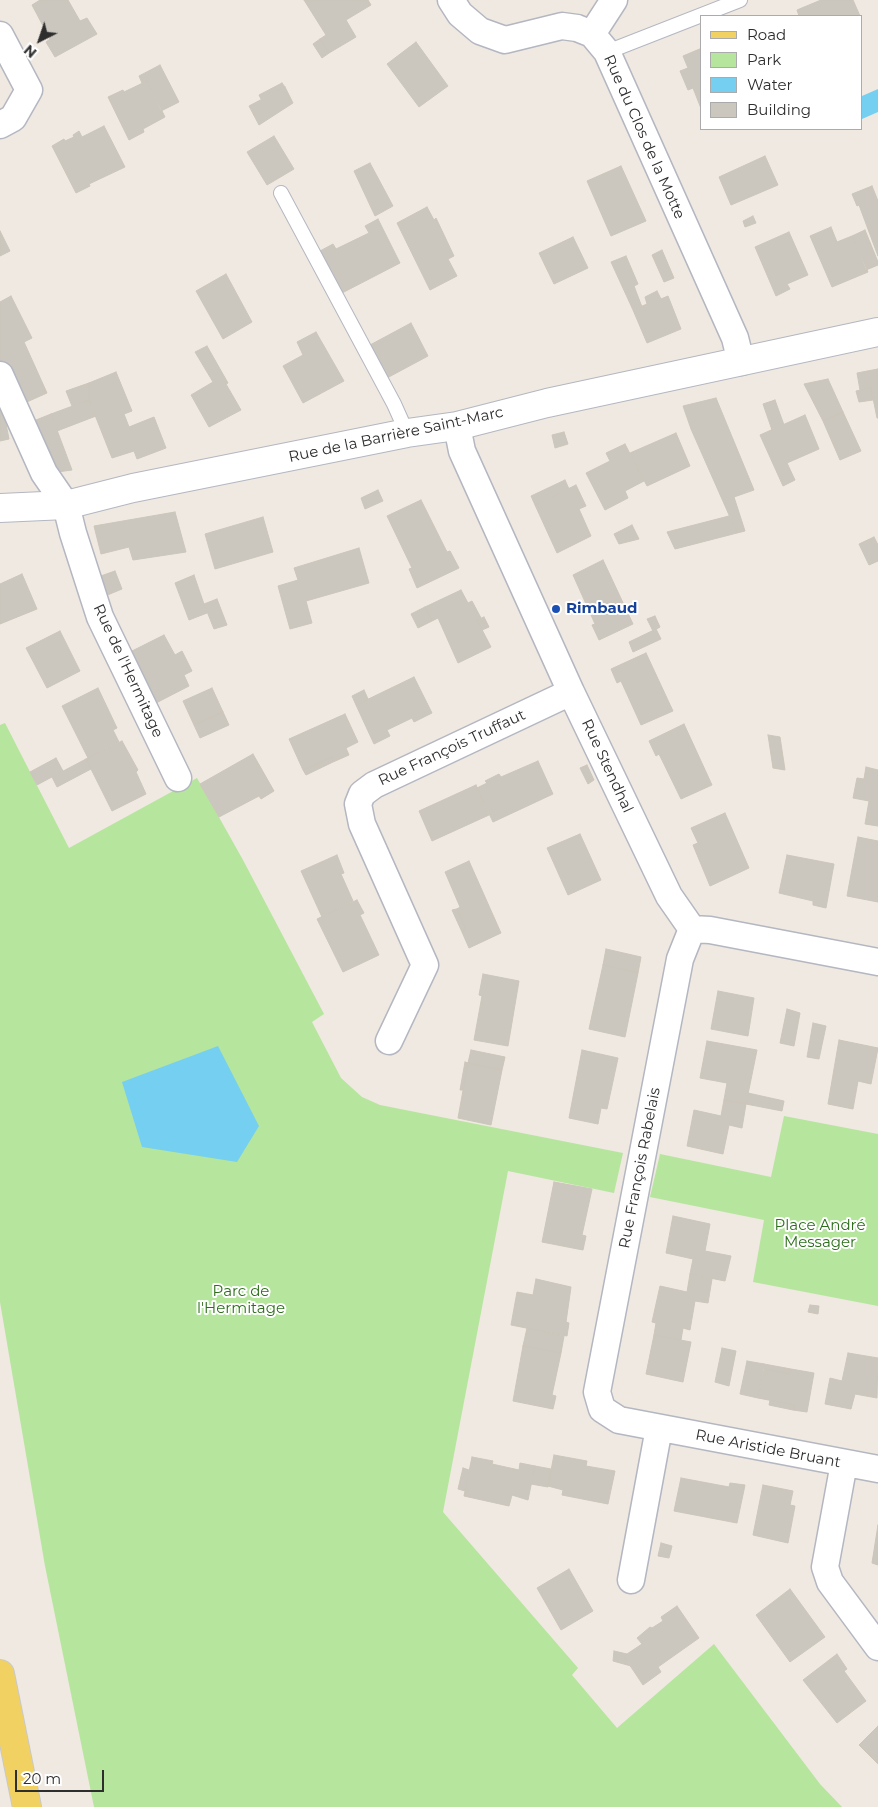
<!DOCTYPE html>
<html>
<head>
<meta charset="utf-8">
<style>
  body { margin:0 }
  #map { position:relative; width:878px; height:1807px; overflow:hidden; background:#efe9e1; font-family:Montserrat,sans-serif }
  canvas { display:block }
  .legend { position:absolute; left:700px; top:15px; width:162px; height:115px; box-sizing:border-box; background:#fff; border:1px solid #ababab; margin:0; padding:6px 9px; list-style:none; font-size:15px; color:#2e2e2e }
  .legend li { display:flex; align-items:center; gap:10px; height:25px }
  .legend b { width:25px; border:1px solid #ababab }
  .north { position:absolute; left:15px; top:15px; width:50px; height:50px; -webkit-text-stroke:4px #fff; paint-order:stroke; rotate:221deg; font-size:14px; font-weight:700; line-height:20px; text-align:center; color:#2e2e2e }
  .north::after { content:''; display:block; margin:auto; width:18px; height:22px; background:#2e2e2e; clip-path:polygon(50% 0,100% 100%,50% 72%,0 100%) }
  .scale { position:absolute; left:15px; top:1770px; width:89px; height:22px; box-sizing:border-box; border:2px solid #2e2e2e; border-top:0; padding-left:6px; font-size:15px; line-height:18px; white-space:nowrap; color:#2e2e2e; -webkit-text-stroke:4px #fff; paint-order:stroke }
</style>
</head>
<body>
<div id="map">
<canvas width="878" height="1807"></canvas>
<ul class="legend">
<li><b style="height:6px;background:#f2d163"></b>Road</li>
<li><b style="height:14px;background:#b6e59e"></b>Park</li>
<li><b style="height:14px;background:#75cff0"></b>Water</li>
<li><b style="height:14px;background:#cbc7bf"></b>Building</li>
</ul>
<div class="north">N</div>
<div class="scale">20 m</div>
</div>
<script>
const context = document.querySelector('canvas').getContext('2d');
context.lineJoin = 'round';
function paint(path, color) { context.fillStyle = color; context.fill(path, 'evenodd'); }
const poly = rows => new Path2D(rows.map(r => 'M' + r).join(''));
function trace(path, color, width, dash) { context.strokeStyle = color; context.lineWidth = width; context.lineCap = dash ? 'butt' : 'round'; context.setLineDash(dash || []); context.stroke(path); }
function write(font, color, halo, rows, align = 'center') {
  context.font = font + ' Montserrat,sans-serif'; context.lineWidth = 4; context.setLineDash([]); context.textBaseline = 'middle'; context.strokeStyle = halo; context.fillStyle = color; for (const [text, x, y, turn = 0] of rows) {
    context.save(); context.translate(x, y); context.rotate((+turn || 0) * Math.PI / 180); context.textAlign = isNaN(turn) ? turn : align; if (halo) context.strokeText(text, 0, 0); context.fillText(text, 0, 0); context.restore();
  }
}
const green = poly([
  [5,723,69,848,197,778,243,860,324,1014,312,1022,341,1078,362,1097,380,1105,623,1153,614,1193,508,1171,443,1512,578,1668,572,1675,617,1728,714,1644,820,1784,842,1807,94,1807,45,1566,0,1302,0,725],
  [784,1116,878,1134,878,1306,753,1282,764,1220,650,1197,660,1154,771,1177]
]);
const water = poly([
  [878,89,878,112,862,119,862,96],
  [218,1046,259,1126,237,1162,142,1147,122,1082]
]);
const building = poly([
  [40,0,68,0,80,21,87,18,97,34,55,57,46,42,50,39,32,5,40,0],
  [304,0,368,0,371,5,346,20,356,37,329,53,320,39,326,35,304,0],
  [821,0,853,0,860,16,798,16,799,16,797,10,821,0],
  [320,39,329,53,322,58,313,44,320,39],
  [416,42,448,86,419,107,387,64,416,42],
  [702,48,702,111,693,88,688,90,680,71,688,68,683,56,702,48],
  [160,65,179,102,161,111,147,81,142,83,139,76,160,65],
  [147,81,165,117,143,129,144,132,129,140,108,97,123,90,124,92,147,81],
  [282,83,285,87,261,99,259,95,282,83],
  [285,87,293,103,259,125,249,106,285,87],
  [104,126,125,167,89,184,90,186,76,193,52,146,64,139,65,141,74,137,73,135,79,131,82,137,104,126],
  [274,136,294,169,267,185,247,152,274,136],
  [765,156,778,185,731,205,719,177,765,156],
  [370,163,393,206,375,216,354,171,370,163],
  [621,166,646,221,611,236,587,181,621,166],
  [872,186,878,201,878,256,859,205,857,206,852,194,872,186],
  [427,207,434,220,436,218,454,256,448,259,457,276,430,290,397,223,427,207],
  [753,216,756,223,745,227,743,221,753,216],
  [378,219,400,263,342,293,320,251,333,244,336,249,369,233,365,226,378,219],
  [831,227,837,242,852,236,868,272,832,287,810,236,831,227],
  [865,230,878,262,878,265,866,270,852,236,865,230],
  [0,231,10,251,0,256,0,231],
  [789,232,808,275,787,284,790,289,776,296,755,247,789,232],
  [573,237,588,268,554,284,539,253,573,237],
  [662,250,674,278,664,282,652,255,662,250],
  [626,256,638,284,634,286,642,307,633,310,611,262,626,256],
  [226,274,252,322,223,339,196,291,226,274],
  [657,291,661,299,668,296,681,329,647,343,633,310,647,304,645,297,657,291],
  [11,296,32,338,24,342,47,393,20,405,0,361,0,302,11,296],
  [411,323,428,356,387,378,370,345,411,323],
  [316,332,344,381,303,403,283,366,303,355,297,342,316,332],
  [207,346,228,383,226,384,241,410,209,427,191,395,213,382,195,352,207,346],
  [878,369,878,418,877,418,871,388,860,390,857,373,878,369],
  [116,372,132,411,124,414,129,427,154,417,166,448,137,459,134,451,112,458,89,400,89,383,116,372],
  [828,379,843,412,823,421,804,384,828,379],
  [89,383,89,400,72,406,66,391,89,383],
  [871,388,873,400,859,402,856,391,871,388],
  [716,398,754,490,734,497,745,531,737,533,691,429,683,406,716,398],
  [89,400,96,416,57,431,51,414,89,400],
  [775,400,784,425,772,430,763,404,775,400],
  [0,409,3,409,9,439,0,441,0,409],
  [843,412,861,451,840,460,823,421,843,412],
  [51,414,72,470,50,473,31,422,51,414],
  [805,415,819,449,787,463,795,480,783,486,760,435,805,415],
  [564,432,568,444,555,448,552,435,564,432],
  [676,433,690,466,647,486,630,453,676,433],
  [625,444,644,481,625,491,628,498,605,510,586,473,610,461,606,453,625,444],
  [565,480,569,489,535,505,531,496,565,480],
  [576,485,586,506,579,509,591,536,557,553,535,505,576,485],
  [378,490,383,501,365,509,361,498,378,490],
  [421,500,447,552,450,551,459,568,417,588,409,569,412,568,387,516,421,500],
  [175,512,186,552,133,560,129,547,101,554,94,526,175,512],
  [729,516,737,533,675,549,667,532,729,516],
  [263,517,273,552,215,569,205,534,263,517],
  [632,525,639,539,619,544,614,534,632,525],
  [874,537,878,545,878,561,869,565,859,544,874,537],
  [359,548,369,583,306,601,312,623,290,629,278,586,298,580,294,568,359,548],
  [603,560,633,624,599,640,592,625,595,624,573,575,603,560],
  [115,571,122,589,105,596,98,577,115,571],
  [22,574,37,609,0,624,0,584,22,574],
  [194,575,207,613,189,620,175,583,194,575],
  [461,590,468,603,472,601,481,618,477,620,491,647,458,663,438,618,432,621,425,607,461,590],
  [217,599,227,625,214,629,204,604,217,599],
  [425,607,432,621,418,628,411,614,425,607],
  [655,616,660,627,653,631,647,619,655,616],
  [484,617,489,627,482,630,477,620,484,617],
  [656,629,661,639,633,652,629,642,656,629],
  [60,631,80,671,47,688,26,648,60,631],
  [164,635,175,655,182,651,192,671,184,675,189,686,156,703,130,652,164,635],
  [646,653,673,711,641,725,621,681,617,683,611,669,646,653],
  [414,677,432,713,414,722,412,718,387,730,390,736,374,744,356,705,414,677],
  [98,688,117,728,113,730,119,742,88,758,62,706,98,688],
  [212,688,223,712,194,725,183,701,212,688],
  [364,690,368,699,356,705,352,696,364,690],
  [223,712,229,725,200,738,194,725,223,712],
  [345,714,358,742,346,748,349,755,333,762,332,757,303,770,289,739,345,714],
  [684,724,712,785,681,799,659,754,656,756,649,741,684,724],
  [768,735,780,737,785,770,773,768,768,735],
  [122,741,138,770,136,772,146,794,112,811,86,759,122,741],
  [253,754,274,791,261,799,259,796,219,817,200,784,253,754],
  [332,757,333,762,306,775,303,770,332,757],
  [56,758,63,771,37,785,30,772,56,758],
  [86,759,91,769,57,787,52,777,86,759],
  [538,761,553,794,493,822,477,788,487,783,485,781,499,774,501,777,538,761],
  [587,765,594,780,588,784,580,768,587,765],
  [866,767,878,770,878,826,865,824,869,801,853,798,857,778,864,779,866,767],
  [476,785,489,815,432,841,419,811,476,785],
  [725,813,749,868,710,886,693,845,698,843,691,828,725,813],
  [580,834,601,880,568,895,547,848,580,834],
  [858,837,878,841,878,902,847,896,858,837],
  [337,855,344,873,341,874,353,901,322,917,301,871,337,855],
  [787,855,834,864,826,908,813,905,813,901,779,893,787,855],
  [469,861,501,933,469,948,462,932,466,930,457,909,460,907,445,872,469,861],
  [357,900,364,913,360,915,379,955,343,972,317,919,357,900],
  [457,909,466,930,462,932,452,910,457,909],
  [606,949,641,957,638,973,603,965,606,949],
  [603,965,638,973,625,1037,589,1029,603,965],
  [483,974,519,981,508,1046,474,1040,482,996,479,995,483,974],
  [718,991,754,998,748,1036,711,1029,718,991],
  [787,1009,800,1013,794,1046,780,1043,787,1009],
  [813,1023,826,1026,819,1059,807,1057,813,1023],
  [839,1040,878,1048,871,1084,858,1081,853,1109,828,1104,839,1040],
  [707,1041,757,1050,746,1104,724,1100,727,1083,700,1078,707,1041],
  [471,1050,505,1057,502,1070,468,1063,471,1050],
  [582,1050,618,1058,607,1109,601,1108,598,1124,569,1118,582,1050],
  [465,1062,468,1063,463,1090,460,1090,465,1062],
  [468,1063,502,1070,491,1125,458,1118,468,1063],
  [748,1093,784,1101,782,1111,746,1104,748,1093],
  [724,1100,746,1104,742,1128,729,1125,723,1154,687,1146,694,1110,721,1116,724,1100],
  [554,1182,592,1189,582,1235,586,1236,583,1250,542,1242,554,1182],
  [673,1216,710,1224,705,1251,731,1256,725,1281,690,1274,693,1259,666,1253,673,1216],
  [690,1274,712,1279,708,1303,695,1301,690,1330,683,1328,681,1340,654,1335,656,1323,652,1322,660,1286,687,1292,690,1274],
  [536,1279,571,1287,566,1322,569,1323,567,1336,511,1325,517,1292,533,1295,536,1279],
  [810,1305,819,1306,818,1314,808,1312,810,1305],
  [527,1328,564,1336,561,1353,523,1346,527,1328],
  [654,1335,691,1342,683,1382,646,1374,654,1335],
  [523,1346,561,1353,552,1395,556,1396,553,1409,513,1401,523,1346],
  [722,1348,736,1351,729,1386,715,1382,722,1348],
  [848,1353,878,1358,877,1398,855,1394,851,1409,825,1404,830,1378,842,1381,848,1353],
  [747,1361,764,1364,758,1398,740,1394,747,1361],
  [764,1364,791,1369,790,1374,764,1369,764,1364],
  [764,1369,790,1374,791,1369,814,1373,807,1412,793,1410,795,1405,758,1398,764,1369],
  [770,1400,795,1405,793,1410,769,1405,770,1400],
  [554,1455,587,1461,586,1466,615,1471,608,1504,562,1495,563,1490,548,1486,554,1455],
  [472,1457,493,1461,492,1464,519,1470,520,1463,535,1466,528,1500,512,1495,509,1506,464,1496,472,1457],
  [535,1466,551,1469,548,1487,531,1484,535,1466],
  [463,1468,469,1470,465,1491,458,1489,463,1468],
  [681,1478,729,1487,730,1483,745,1485,737,1523,674,1511,681,1478],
  [763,1485,793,1491,790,1505,795,1506,788,1543,753,1535,763,1485],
  [878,1525,878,1565,872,1563,878,1525],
  [661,1543,672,1546,669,1558,658,1556,661,1543],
  [569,1569,593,1611,561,1630,537,1588,569,1569],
  [790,1589,825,1637,790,1662,756,1615,790,1589],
  [677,1606,699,1638,658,1667,661,1672,643,1685,625,1658,627,1654,642,1644,637,1638,650,1627,652,1628,663,1621,661,1617,677,1606],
  [614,1651,627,1654,625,1658,631,1666,613,1661,614,1651],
  [837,1654,847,1669,844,1671,866,1701,837,1723,803,1680,837,1654],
  [878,1726,878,1764,859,1745,878,1726]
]);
const service = poly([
  [607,52,740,0],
  [281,193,394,404,407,433]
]);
const minor = poly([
  [451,0,460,14,480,31,505,40,562,26,577,28,592,34,607,52,735,338,741,362],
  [592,34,614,0],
  [0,35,29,90,13,118,0,125],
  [0,375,44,473,66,505,73,533,100,617,178,778],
  [457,426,462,451,571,692,669,896,692,929,710,930,878,962],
  [692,929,680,959,597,1392,602,1409,619,1420,878,1469],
  [389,1041,425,965,362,824,358,804,362,794,374,785,571,692],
  [844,1463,825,1567,830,1582,878,1647],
  [631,1580,659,1428]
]);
const secondary = poly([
  [0,508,66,505,133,488,407,433,457,426,547,403,878,332]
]);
const primary = poly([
  [0,1674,27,1807]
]);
const markers = [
  [556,609,5,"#1a4fb4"]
];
const streetNames = [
  ["Rue du Clos de la Motte",644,137,66],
  ["Rue de la Barrière Saint-Marc",396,435,-12],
  ["Rue de l'Hermitage",128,671,65],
  ["Rue François Truffaut",452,748,-25],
  ["Rue Stendhal",607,766,65],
  ["Rue François Rabelais",640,1168,-79],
  ["Rue Aristide Bruant",768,1449,11]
];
const transitNames = [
  ["Rimbaud",566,609]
];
const parkNames = [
  ["Place André",820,1226],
  ["Messager",820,1243],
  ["Parc de",241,1292],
  ["l'Hermitage",241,1309]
];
paint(green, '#b6e59e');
paint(water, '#75cff0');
paint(building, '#cbc7bf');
trace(building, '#cbc5ba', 1);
trace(service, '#b4b7c1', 16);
trace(minor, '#b4b7c1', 29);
trace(secondary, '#b4b7c1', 30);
trace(primary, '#c9c9c9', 30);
trace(service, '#fff', 14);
trace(minor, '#fff', 26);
trace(secondary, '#fff', 28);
trace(primary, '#f2d163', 28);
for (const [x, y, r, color] of markers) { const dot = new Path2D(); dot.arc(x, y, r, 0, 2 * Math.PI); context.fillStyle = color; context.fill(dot); trace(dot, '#fff', 2); }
write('15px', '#2e2e2e', '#fff', streetNames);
write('bold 15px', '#164399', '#fff', transitNames, 'left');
write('15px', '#2c6e1b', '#fff', parkNames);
</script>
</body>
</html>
